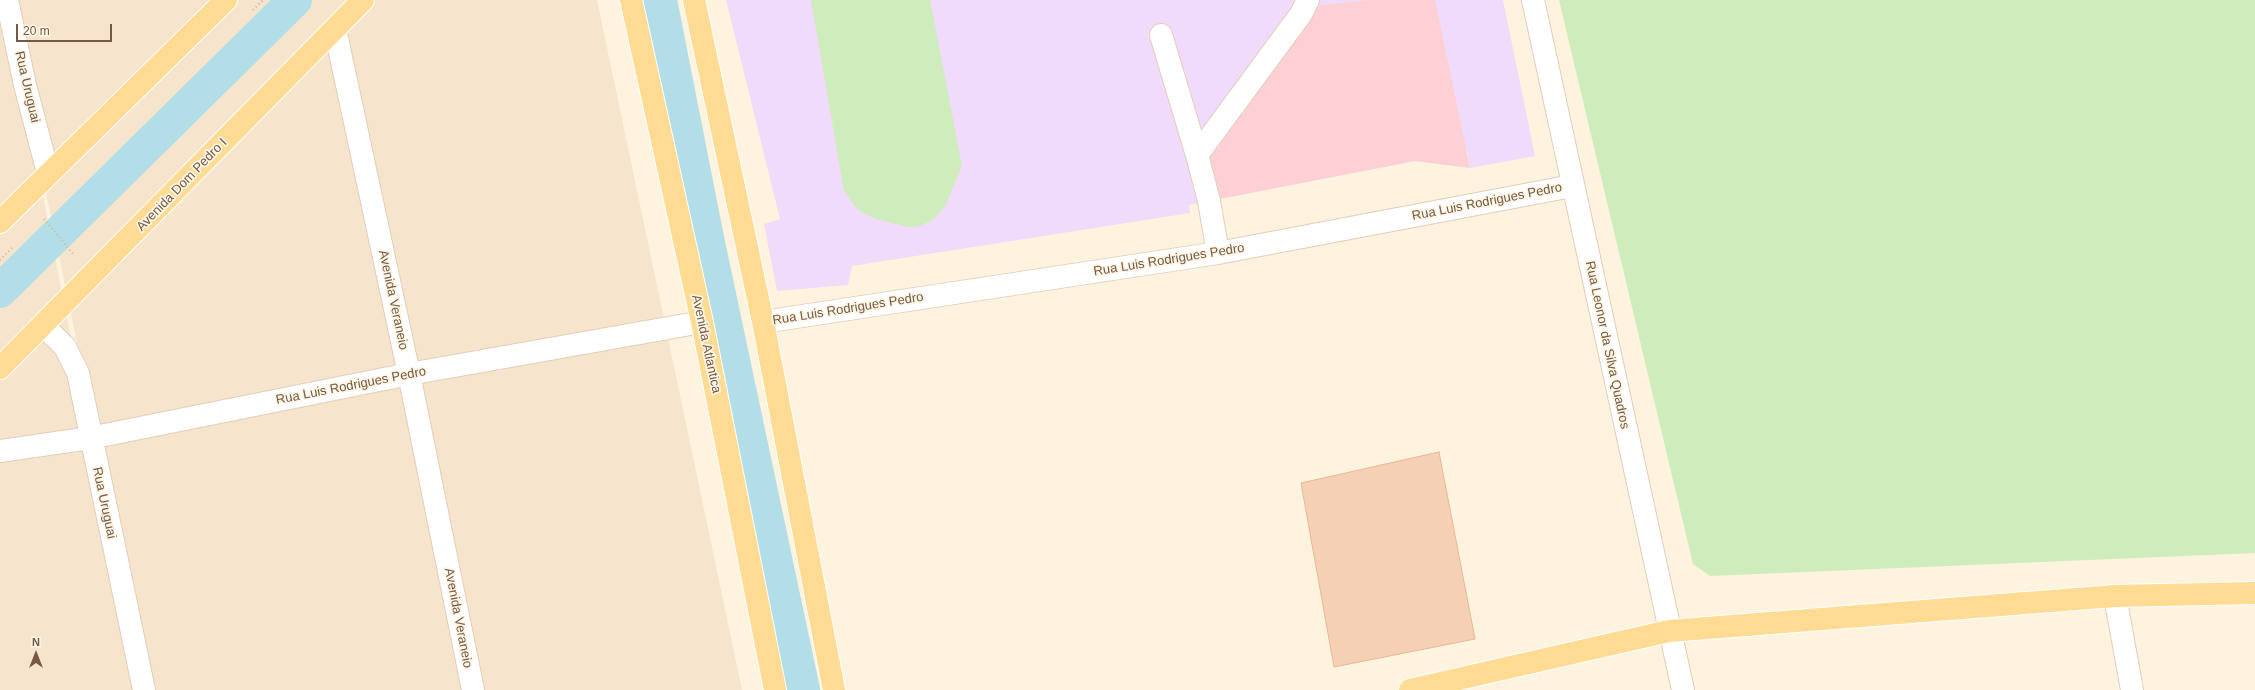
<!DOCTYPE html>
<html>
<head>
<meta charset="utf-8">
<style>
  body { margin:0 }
  #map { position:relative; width:2255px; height:690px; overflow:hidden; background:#fef3de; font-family:Arial,sans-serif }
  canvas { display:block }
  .north { position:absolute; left:16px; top:634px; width:40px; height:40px; -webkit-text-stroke:3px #fff6e6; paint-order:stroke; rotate:0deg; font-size:11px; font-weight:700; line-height:16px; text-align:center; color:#755845 }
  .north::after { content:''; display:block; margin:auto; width:14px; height:18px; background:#755845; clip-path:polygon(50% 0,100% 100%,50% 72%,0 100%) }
  .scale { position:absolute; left:16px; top:24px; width:96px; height:18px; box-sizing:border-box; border:2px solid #755845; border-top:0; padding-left:5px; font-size:12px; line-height:14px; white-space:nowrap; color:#755845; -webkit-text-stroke:3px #fff6e6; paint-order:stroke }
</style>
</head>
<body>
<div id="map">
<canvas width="2255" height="690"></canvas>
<div class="north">N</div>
<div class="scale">20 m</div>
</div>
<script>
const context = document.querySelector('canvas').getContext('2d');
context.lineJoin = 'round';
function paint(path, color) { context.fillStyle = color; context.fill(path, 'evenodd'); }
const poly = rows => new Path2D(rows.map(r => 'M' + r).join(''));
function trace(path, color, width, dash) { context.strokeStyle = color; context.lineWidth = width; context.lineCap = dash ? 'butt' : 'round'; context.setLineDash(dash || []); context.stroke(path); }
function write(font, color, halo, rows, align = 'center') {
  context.font = font + ' Arial,sans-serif'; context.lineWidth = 3.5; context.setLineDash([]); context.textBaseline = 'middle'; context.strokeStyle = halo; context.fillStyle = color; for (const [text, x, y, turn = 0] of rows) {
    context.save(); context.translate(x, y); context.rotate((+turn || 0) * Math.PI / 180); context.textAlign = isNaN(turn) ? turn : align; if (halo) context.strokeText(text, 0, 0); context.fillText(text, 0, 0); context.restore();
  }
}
const residential = poly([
  [0,0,4,0,141,690,0,690],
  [6,0,597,0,742,690,149,690]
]);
const education = poly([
  [726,0,1503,0,1535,156,1470,168,1467,151,1189,205,1190,213,852,266,848,285,777,291,764,224,780,219]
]);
const medical = poly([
  [1370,0,1435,0,1470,168,1414,161,1209,201,1197,155,1305,7]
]);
const green = poly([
  [811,0,930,0,962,166,945,206,933,220,919,226,908,227,876,219,858,210,844,191],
  [1559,0,2255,0,2255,553,1710,576,1693,564]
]);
const canal = poly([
  [660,0,707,238,803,690],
  [0,291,295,0]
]);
const building = poly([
  [1439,452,1475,639,1334,667,1301,483,1439,452]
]);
const path = poly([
  [253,10,263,0],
  [44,219,74,255],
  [0,260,12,248]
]);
const minor = poly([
  [7,0,25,85,48,173],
  [1533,0,1683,690],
  [335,29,409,374,473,690],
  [1161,35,1197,155,1209,201,1218,253],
  [1197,155,1301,14,1308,0],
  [763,322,1218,253,1572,186],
  [44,326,65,347,78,373,144,690],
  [0,451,90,438,409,374,702,322],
  [2115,596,2132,690]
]);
const major = poly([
  [631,0,702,322,775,690],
  [694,0,763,322,834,690],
  [0,222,226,0],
  [0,368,363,0],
  [1410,690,1669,631,2115,596,2255,593]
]);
const streetNames = [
  ["Rua Uruguai",27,87,77],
  ["Avenida Dom Pedro I",182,185,-46],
  ["Rua Luis Rodrigues Pedro",1487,202,-11],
  ["Rua Luis Rodrigues Pedro",1169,260,-9],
  ["Avenida Veraneio",393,300,78],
  ["Rua Luis Rodrigues Pedro",848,309,-9],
  ["Avenida Atlantica",706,344,78],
  ["Rua Leonor da Silva Quadros",1607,345,78],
  ["Rua Luis Rodrigues Pedro",351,386,-11],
  ["Rua Uruguai",104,503,78],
  ["Avenida Veraneio",458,618,79]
];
paint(residential, '#f6e4cc');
paint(education, '#f0dbfa');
paint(medical, '#fcd0d4');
paint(green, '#ceecbc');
trace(canal, '#b2dee8', 34);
paint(building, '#f5d0b4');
trace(building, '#e9b793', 1);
trace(minor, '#e2ceba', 24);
trace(major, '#fff', 24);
trace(path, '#d9b497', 2.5, [1, 3]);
trace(minor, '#fff', 22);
trace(major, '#ffdb94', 22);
write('13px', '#755845', '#fff6e6', streetNames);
</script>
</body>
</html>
